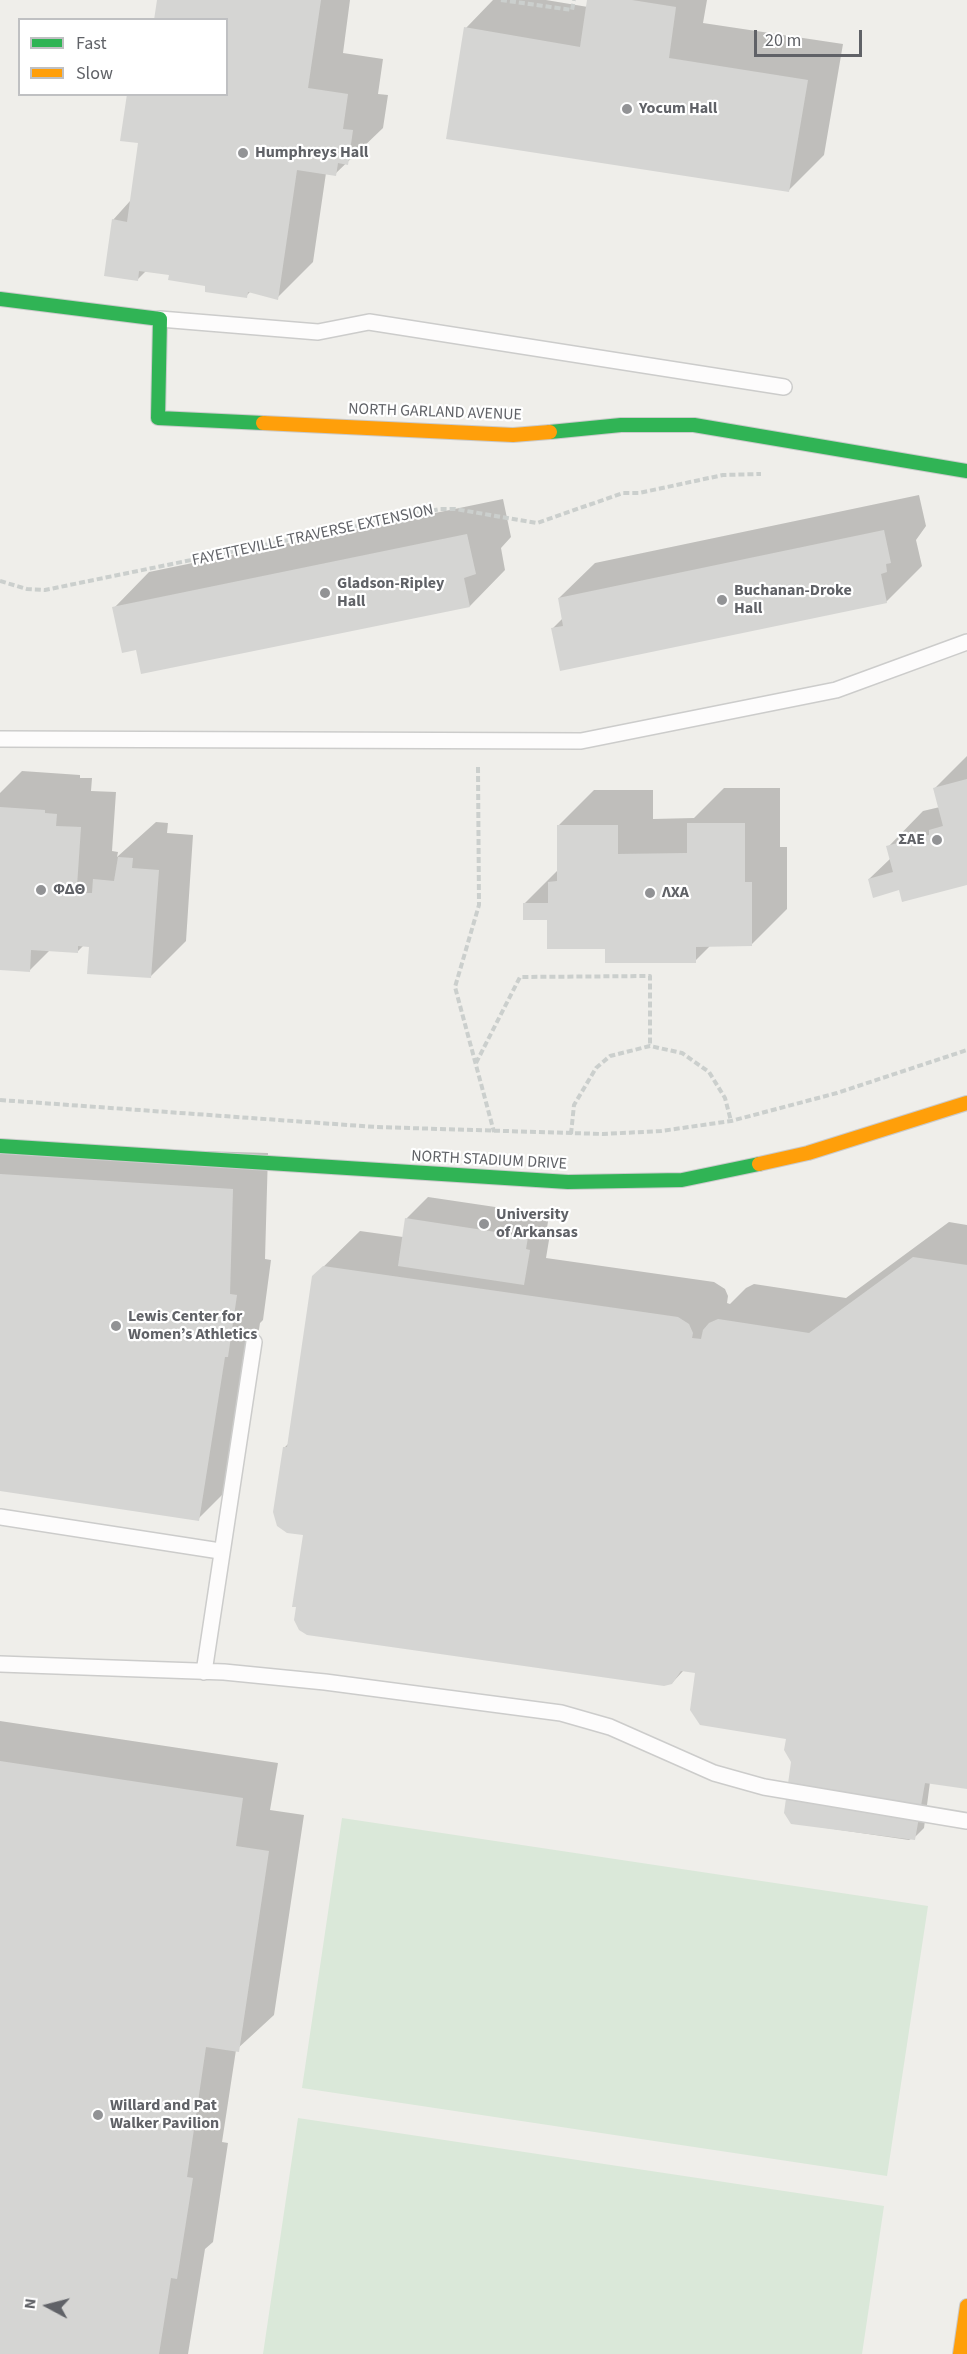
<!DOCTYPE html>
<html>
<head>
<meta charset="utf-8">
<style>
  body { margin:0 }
  #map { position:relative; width:967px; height:2354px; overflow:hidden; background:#efeeea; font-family:"Source Sans 3",sans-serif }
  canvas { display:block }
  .legend { position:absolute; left:18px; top:18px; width:210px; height:78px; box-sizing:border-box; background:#fff; border:2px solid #bfc0c2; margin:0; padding:8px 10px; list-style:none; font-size:18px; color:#606267 }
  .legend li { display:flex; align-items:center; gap:12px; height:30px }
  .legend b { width:30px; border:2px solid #bfc0c2 }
  .north { position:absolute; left:18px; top:2276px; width:60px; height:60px; -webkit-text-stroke:4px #fff; paint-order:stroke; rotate:277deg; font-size:16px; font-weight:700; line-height:24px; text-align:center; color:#606267 }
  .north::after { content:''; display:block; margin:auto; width:21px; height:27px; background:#606267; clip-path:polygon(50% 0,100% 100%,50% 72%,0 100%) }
  .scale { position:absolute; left:754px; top:30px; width:108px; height:27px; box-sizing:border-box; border:3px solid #606267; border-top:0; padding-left:8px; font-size:18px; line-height:21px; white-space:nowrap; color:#606267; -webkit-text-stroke:4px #fff; paint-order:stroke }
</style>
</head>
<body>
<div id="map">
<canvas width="967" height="2354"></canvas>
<ul class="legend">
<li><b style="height:8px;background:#30b455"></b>Fast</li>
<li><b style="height:8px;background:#ff9f0a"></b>Slow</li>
</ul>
<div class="north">N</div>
<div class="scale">20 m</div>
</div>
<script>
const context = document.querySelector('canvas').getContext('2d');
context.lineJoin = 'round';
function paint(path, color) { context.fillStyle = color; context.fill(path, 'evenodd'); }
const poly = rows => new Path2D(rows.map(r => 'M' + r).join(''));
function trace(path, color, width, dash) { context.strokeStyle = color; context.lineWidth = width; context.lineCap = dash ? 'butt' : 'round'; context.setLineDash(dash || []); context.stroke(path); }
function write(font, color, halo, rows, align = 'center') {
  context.font = font + ' "Source Sans 3",sans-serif'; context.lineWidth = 4.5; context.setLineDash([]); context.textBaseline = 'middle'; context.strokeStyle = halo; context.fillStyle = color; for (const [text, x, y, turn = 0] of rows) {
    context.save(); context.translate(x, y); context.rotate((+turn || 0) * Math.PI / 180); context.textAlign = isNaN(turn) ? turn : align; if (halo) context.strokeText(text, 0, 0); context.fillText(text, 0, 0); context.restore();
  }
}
const green = poly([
  [342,1818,928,1906,887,2176,302,2088],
  [298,2118,884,2206,862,2354,263,2354]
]);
const shadow = poly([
  [158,0,350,0,343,53,383,59,378,94,388,95,383,128,335,174,326,173,313,262,277,298,251,291,246,296,170,274,146,271,138,279,113,220,226,94,226,20],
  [493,0,546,0,588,7,589,0,707,0,703,23,843,44,824,155,789,190,466,28],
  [919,495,926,526,916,540,922,566,886,602,553,628,563,618,559,598,595,563],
  [503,499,511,537,501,548,505,570,470,606,137,648,114,608,149,572],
  [967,756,967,883,900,889,869,879,891,858,888,847,923,811,940,807,935,788],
  [22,771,80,775,80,778,92,778,91,791,116,792,112,851,118,852,117,857,156,822,168,823,167,833,193,835,186,941,151,976,90,945,84,945,77,952,50,950,29,971,0,969,0,793],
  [724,788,780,788,780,847,787,847,787,909,751,945,711,945,695,961,606,948,524,904,559,869,558,826,594,790,653,790,653,819,694,818],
  [0,1145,268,1153,265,1259,271,1260,263,1320,260,1323,234,1483,198,1519,0,1489],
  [428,1197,549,1215,547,1228,551,1228,546,1258,714,1282,725,1289,728,1296,727,1303,730,1304,746,1288,754,1284,846,1298,949,1222,967,1225,967,1788,930,1782,924,1828,916,1836,909,1840,792,1823,793,1762,787,1737,697,1672,684,1670,672,1683,304,1534,284,1448,289,1443,313,1277,360,1231,403,1237,406,1219],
  [0,1721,278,1763,270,1810,304,1815,274,2015,236,2050,222,2142,228,2143,213,2242,205,2249,188,2354,0,2354]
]);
const building = poly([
  [157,0,321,0,308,88,348,94,343,129,353,130,348,165,338,163,336,176,297,170,278,300,248,292,247,298,205,292,205,286,168,280,169,275,139,271,138,281,104,276,112,219,127,222,138,143,120,141,127,94,226,94,226,20,154,20],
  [587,0,632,0,676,7,669,58,808,80,789,192,446,139,464,27,580,47],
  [884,530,891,563,886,564,887,572,881,574,887,603,560,671,551,628,563,626,558,598],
  [467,534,476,574,464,578,470,607,141,674,136,650,122,653,112,607],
  [967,779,967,885,902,902,899,890,873,898,868,879,893,872,886,846,929,835,929,830,943,826,933,788],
  [0,807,45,810,45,813,57,814,56,826,81,827,77,886,83,887,83,893,92,893,93,879,114,881,118,857,133,858,132,868,159,870,151,978,87,974,89,947,78,946,78,953,31,950,30,972,0,970],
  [687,823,745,823,745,882,752,882,752,946,696,947,696,963,605,963,605,949,547,949,547,920,523,920,523,903,548,903,548,882,557,881,557,825,618,825,618,854,687,853],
  [0,1174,233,1189,230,1294,237,1295,228,1357,225,1357,199,1521,0,1491],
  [405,1218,528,1237,526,1249,530,1250,524,1285,398,1266],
  [913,1257,967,1265,967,1789,925,1783,915,1840,791,1824,784,1813,791,1762,784,1750,786,1739,700,1725,690,1710,695,1673,681,1671,672,1684,664,1686,307,1635,299,1630,294,1620,296,1607,292,1607,303,1535,287,1533,277,1526,273,1512,283,1447,287,1447,312,1276,323,1266,678,1317,689,1324,693,1333,692,1338,701,1339,703,1330,709,1323,718,1319,809,1333],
  [0,1761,243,1798,236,1846,269,1851,239,2052,206,2047,187,2177,193,2178,177,2279,171,2278,159,2354,0,2354]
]);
const path = poly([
  [501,0,572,10,574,0],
  [0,581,27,589,45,590,440,509,455,509,537,523,623,493,639,493,723,475,761,474],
  [478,767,479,905,455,987,494,1132],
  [476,1063,520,977,650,976,650,1046],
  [0,1100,376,1127,603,1134,661,1131,731,1121,837,1093,967,1050],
  [571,1134,574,1105,596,1068,610,1056,650,1046,682,1053,709,1072,725,1098,731,1121]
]);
const lane = poly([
  [160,319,318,332,369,322,784,387],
  [0,739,581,741,836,690,967,642],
  [0,1517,220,1551],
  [0,1664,224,1672,325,1682,561,1713,610,1727,714,1773,764,1787,967,1821],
  [204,1672,254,1342]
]);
const fast = poly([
  [0,299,160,319,158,418,263,423],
  [550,432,621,425,694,425,967,471],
  [0,1146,568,1182,682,1180,759,1164]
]);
const slow = poly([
  [263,423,513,435,550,432],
  [759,1164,808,1153,967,1103],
  [960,2354,967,2306]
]);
const markers = [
  [627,109,6,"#929395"],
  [243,153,6,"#929395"],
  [325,593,6,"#929395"],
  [722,600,6,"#929395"],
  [937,840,6,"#929395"],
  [41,890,6,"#929395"],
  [650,893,6,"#929395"],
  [484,1224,6,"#929395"],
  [116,1326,6,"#929395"],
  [98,2115,6,"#929395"]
];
const poiNames = [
  ["Yocum Hall",639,109],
  ["Humphreys Hall",255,153],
  ["Gladson-Ripley",337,584],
  ["Hall",337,602],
  ["Buchanan-Droke",734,591],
  ["Hall",734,609],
  ["ΣΑΕ",925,840,"right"],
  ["ΦΔΘ",53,890],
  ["ΛΧΑ",662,893],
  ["University",496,1215],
  ["of Arkansas",496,1233],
  ["Lewis Center for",128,1317],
  ["Women’s Athletics",128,1335],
  ["Willard and Pat",110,2106],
  ["Walker Pavilion",110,2124]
];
const streetNames = [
  ["NORTH GARLAND AVENUE",435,413,2],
  ["FAYETTEVILLE TRAVERSE EXTENSION",313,536,-12],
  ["NORTH STADIUM DRIVE",489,1161,3]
];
paint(green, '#dae8d9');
paint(shadow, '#0003');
paint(building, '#d5d5d3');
trace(lane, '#cccccb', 18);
trace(fast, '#cacacb', 16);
trace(slow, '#cacacb', 16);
trace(path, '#cbcfcd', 4, [6, 3]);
trace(lane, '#fdfcfc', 15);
trace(fast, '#30b455', 14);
trace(slow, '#ff9f0a', 14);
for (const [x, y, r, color] of markers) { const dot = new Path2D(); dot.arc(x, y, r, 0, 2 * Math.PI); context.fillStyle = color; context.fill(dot); trace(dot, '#fff', 2); }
write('bold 16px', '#606267', '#fff', poiNames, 'left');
write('16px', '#606267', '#fff', streetNames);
</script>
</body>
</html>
